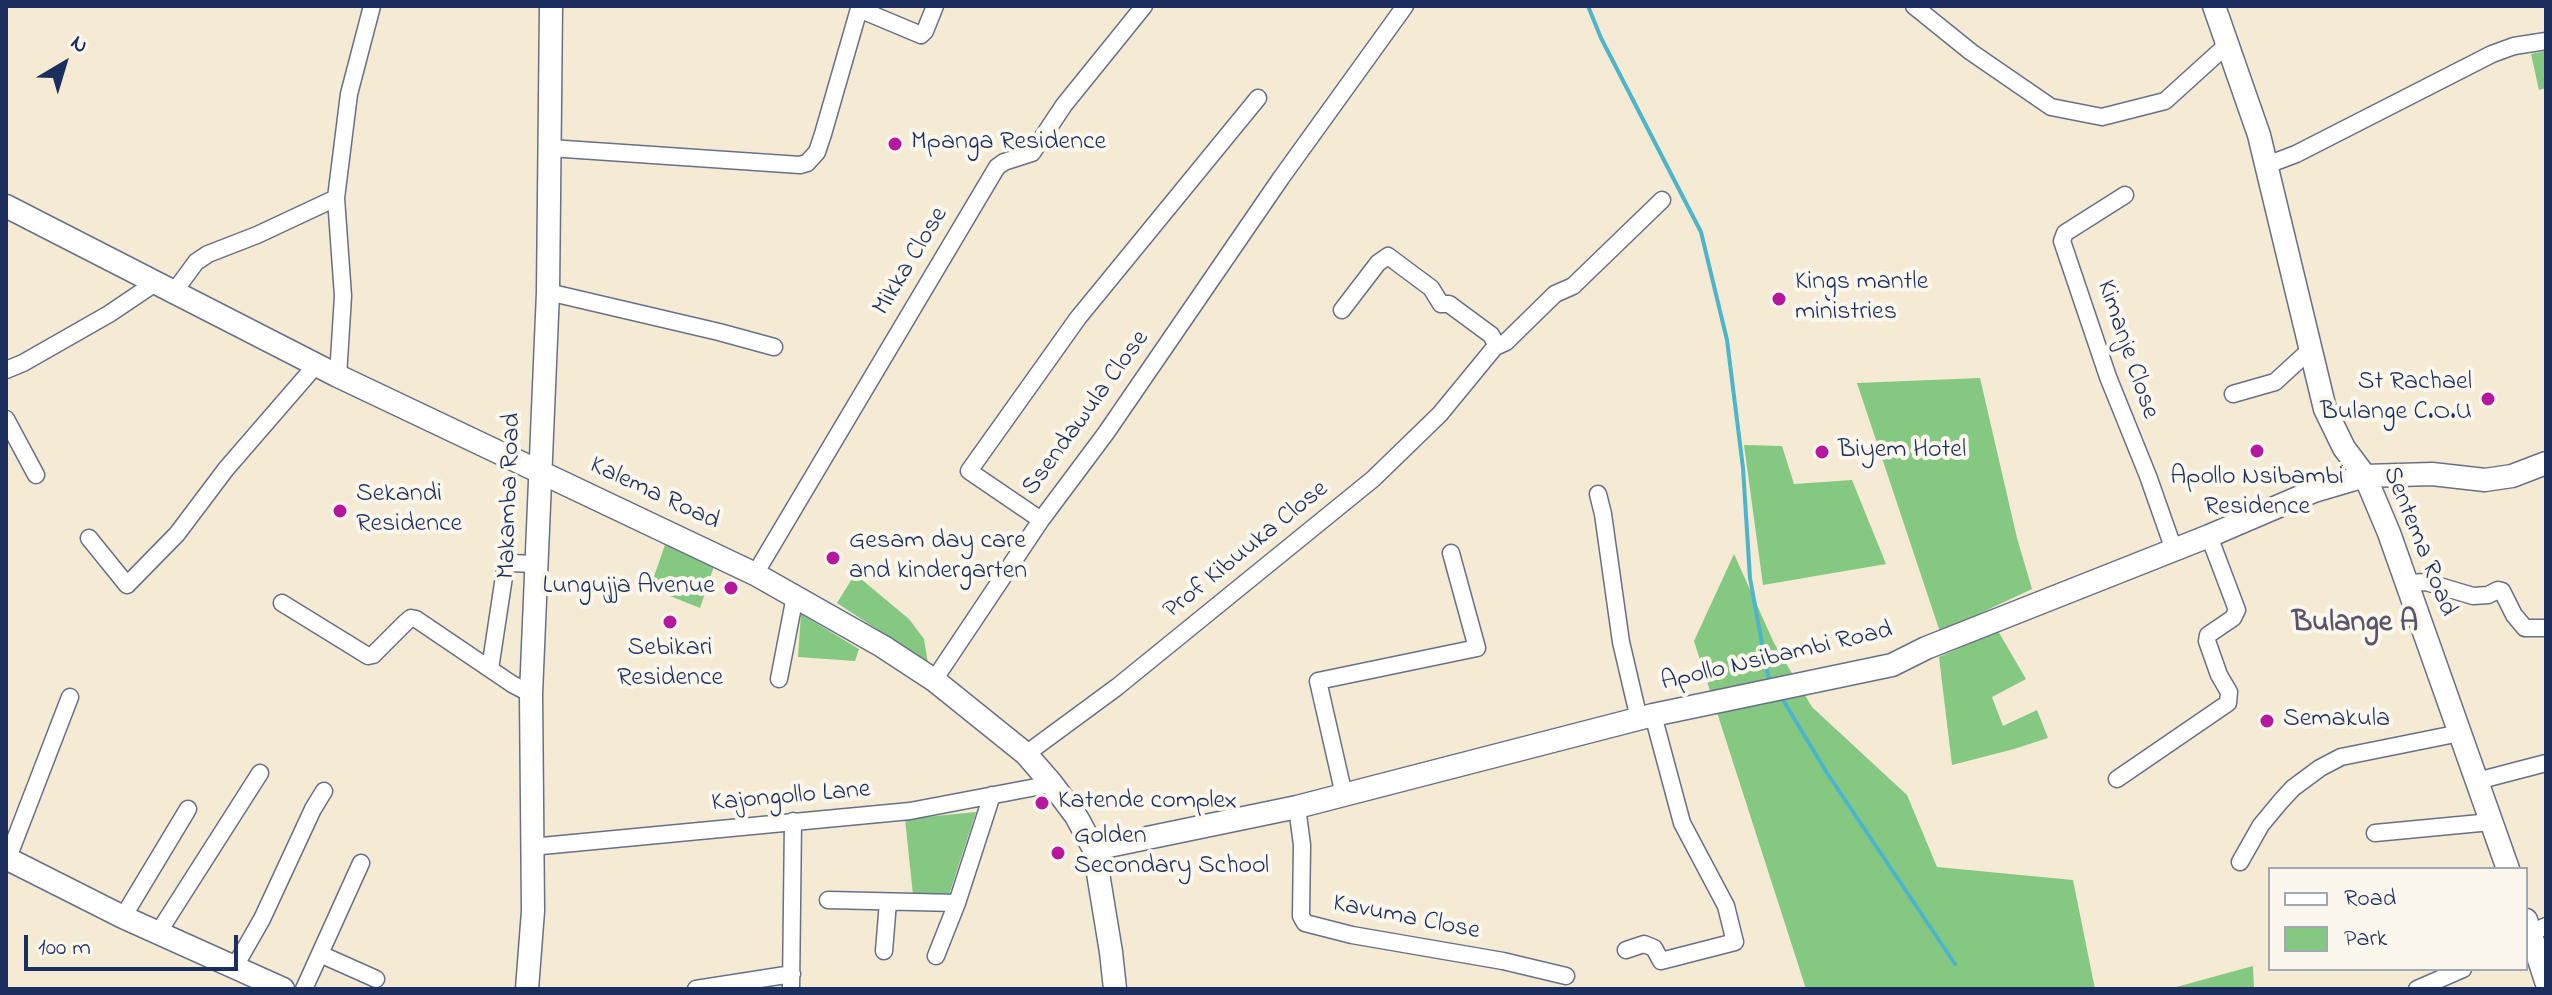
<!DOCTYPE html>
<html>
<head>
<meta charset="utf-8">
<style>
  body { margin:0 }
  #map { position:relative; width:2552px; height:995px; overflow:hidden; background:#f5ead4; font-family:"Indie Flower",sans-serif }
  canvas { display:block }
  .frame { position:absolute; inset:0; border:8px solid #1b2f5e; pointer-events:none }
  .legend { position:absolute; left:2268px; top:867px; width:260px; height:104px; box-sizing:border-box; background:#fbf7ec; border:2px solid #a1a7b3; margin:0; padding:10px 14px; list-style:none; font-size:24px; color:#1b2f5e }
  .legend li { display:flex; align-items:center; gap:16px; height:40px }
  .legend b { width:40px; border:2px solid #a1a7b3 }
  .north { position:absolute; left:24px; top:24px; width:80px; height:80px; -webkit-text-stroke:6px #fbf7ec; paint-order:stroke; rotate:38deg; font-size:22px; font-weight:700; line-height:32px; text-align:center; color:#1b2f5e }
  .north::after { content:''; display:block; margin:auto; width:28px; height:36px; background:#1b2f5e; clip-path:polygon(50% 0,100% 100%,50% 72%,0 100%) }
  .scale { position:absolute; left:24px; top:935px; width:214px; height:36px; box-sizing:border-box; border:4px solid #1b2f5e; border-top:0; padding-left:10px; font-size:24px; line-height:28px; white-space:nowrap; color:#1b2f5e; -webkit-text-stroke:6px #fbf7ec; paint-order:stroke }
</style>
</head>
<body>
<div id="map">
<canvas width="2552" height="995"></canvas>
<div class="frame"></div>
<ul class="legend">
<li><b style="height:10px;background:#fff"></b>Road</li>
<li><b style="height:22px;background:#84c882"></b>Park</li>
</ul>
<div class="north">N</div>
<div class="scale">100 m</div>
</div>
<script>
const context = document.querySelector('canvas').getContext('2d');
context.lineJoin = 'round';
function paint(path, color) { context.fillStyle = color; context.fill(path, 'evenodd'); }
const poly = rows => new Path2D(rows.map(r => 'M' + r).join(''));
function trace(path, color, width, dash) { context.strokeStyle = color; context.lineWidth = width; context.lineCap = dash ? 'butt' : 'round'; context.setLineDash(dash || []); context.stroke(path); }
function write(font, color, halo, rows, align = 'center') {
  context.font = font + ' "Indie Flower",sans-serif'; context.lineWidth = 8; context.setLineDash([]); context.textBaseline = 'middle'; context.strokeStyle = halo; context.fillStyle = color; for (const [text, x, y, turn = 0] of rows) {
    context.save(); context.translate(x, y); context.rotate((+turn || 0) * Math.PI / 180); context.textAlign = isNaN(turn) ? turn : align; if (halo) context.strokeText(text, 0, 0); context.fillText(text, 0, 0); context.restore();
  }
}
const green = poly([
  [2546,51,2546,88,2539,90,2531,54],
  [1980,378,2017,538,2032,589,1940,632,1857,383],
  [1744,445,1782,446,1794,484,1852,480,1886,564,1763,585],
  [666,542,714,566,700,608,650,588],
  [1734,554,1774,643,1812,707,1907,795,1937,867,2073,880,2095,989,1806,989,1694,641],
  [855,574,909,619,924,639,928,663,837,603],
  [801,614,859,649,855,661,798,657],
  [1998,631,2026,679,1992,697,2003,726,2037,710,2048,738,2014,749,1952,765,1939,657],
  [976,812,949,895,913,895,905,819],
  [2253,966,2254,989,2169,989]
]);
const stream = poly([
  [1588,6,1601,38,1701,232,1727,340,1743,468,1750,578,1768,676,1773,684],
  [1780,695,1827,773,1955,964]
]);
const street = poly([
  [1914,6,1971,52,2051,107,2102,117,2165,101,2229,43],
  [550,148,800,165,807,163,817,152,823,134,859,9,921,35,925,31,935,6],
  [2267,165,2296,154,2492,54,2514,46,2546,41],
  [2125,195,2065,233,2062,241,2108,377,2148,476,2174,550],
  [336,198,343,296,338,376],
  [174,292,196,262,208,254,257,235,336,198,349,94,372,6],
  [548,292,719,332,774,347],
  [1495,347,1506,342,1555,294,1573,286,1662,200],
  [6,370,23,363,109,314,155,283],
  [2233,394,2275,382,2311,349],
  [6,419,36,475],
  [1598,494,1603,514,1621,642,1639,719],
  [1041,520,969,471,1078,318,1258,98],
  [89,538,127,585,177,534,226,469,316,365],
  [755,574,997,167,1004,162,1032,153,1064,105,1144,6],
  [2407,583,2426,582,2473,596,2488,595,2498,590,2502,591,2514,615,2525,628,2546,628],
  [282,603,368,656,373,655,405,623,411,618,416,619,512,684,531,694],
  [490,669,505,570,509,563,536,564],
  [779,679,795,596],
  [934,680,1041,520,1106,433,1281,178,1405,6],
  [1026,754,1117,687,1373,479,1440,414,1495,347,1495,342,1491,335,1449,304,1441,304,1431,288,1388,256,1378,263,1342,310],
  [2117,779,2228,703,2229,692,2219,675,2207,641,2208,635,2233,618,2237,610,2209,536],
  [2477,781,2546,763],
  [1344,795,1318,681,1477,648,1451,553],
  [1297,807,1302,845,1301,916,1305,923,1352,935,1503,961,1566,976],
  [2375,833,2491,822],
  [531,847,910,811,1052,784],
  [2240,862,2261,825,2281,801,2293,788,2320,768,2341,757,2460,733],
  [6,863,70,697],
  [828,900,957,903],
  [123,917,188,809],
  [158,933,260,773],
  [2531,933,2546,926],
  [1626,950,1644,944,1654,948,1661,961,1735,942,1726,906,1682,823,1653,715],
  [884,951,888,902],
  [320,954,376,979],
  [936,956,957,903,992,795],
  [234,968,262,919,313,809,324,791],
  [304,989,361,863],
  [696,989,792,974],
  [791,989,793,821],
  [2417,989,2463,969]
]);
const secondary = poly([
  [2214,6,2259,135,2325,409,2344,448,2365,476,2389,533,2508,869],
  [6,206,338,376,755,574,882,646,934,680,1026,754,1052,784,1076,816,1094,849,1111,952,1115,989],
  [1094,849,1297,807,1653,715,1892,665,1926,648,2209,536,2314,491,2365,476,2432,474,2485,480,2512,476,2546,463],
  [6,858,123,917,283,989],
  [2526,920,2546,981],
  [527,989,533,911,531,694,548,292,551,6]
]);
const markers = [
  [895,144,8,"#b5179e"],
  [1779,299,8,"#b5179e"],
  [2488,399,8,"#b5179e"],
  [2257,451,8,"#b5179e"],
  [1822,452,8,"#b5179e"],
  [340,511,8,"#b5179e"],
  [833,558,8,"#b5179e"],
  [731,588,8,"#b5179e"],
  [670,622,8,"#b5179e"],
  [2267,721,8,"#b5179e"],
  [1042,803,8,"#b5179e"],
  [1058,853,8,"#b5179e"]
];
const poiNames = [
  ["Mpanga Residence",911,144],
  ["Kings mantle",1795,284],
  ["ministries",1795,314],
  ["St Rachael",2472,384,"right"],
  ["Bulange C.O.U",2472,414,"right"],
  ["Biyem Hotel",1838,452],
  ["Apollo Nsibambi",2257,479,"center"],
  ["Residence",2257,509,"center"],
  ["Sekandi",356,496],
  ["Residence",356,526],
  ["Gesam day care",849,543],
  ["and kindergarten",849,573],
  ["Lungujja Avenue",715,588,"right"],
  ["Sebikari",670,650,"center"],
  ["Residence",670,680,"center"],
  ["Semakula",2283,721],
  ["Katende complex",1058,803],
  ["Golden",1074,838],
  ["Secondary School",1074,868]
];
const streetNames = [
  ["Mikka Close",912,262,-59],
  ["Kimanje Close",2126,350,71],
  ["Ssendawula Close",1087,414,-54],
  ["Kalema Road",654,495,25],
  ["Makamba Road",511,496,-88],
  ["Sentema Road",2418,542,68],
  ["Prof Kibuuka Close",1247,551,-39],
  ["Apollo Nsibambi Road",1777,658,-13],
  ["Kajongollo Lane",791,798,-5],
  ["Kavuma Close",1406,919,11]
];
const quarterNames = [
  ["Bulange A",2355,625]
];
paint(green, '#84c882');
trace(stream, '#4cb5ca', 4);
trace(street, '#677087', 19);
trace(secondary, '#677087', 25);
trace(street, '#fff', 16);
trace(secondary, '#fff', 22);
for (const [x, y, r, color] of markers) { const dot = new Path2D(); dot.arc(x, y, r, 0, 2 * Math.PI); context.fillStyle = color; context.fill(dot); trace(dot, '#fbf7ec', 3); }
write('26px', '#1b2f5e', '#fbf7ec', poiNames, 'left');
write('26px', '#1b2f5e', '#fbf7ec', streetNames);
write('bold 30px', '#59546a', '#fbf7ec', quarterNames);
</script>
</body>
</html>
